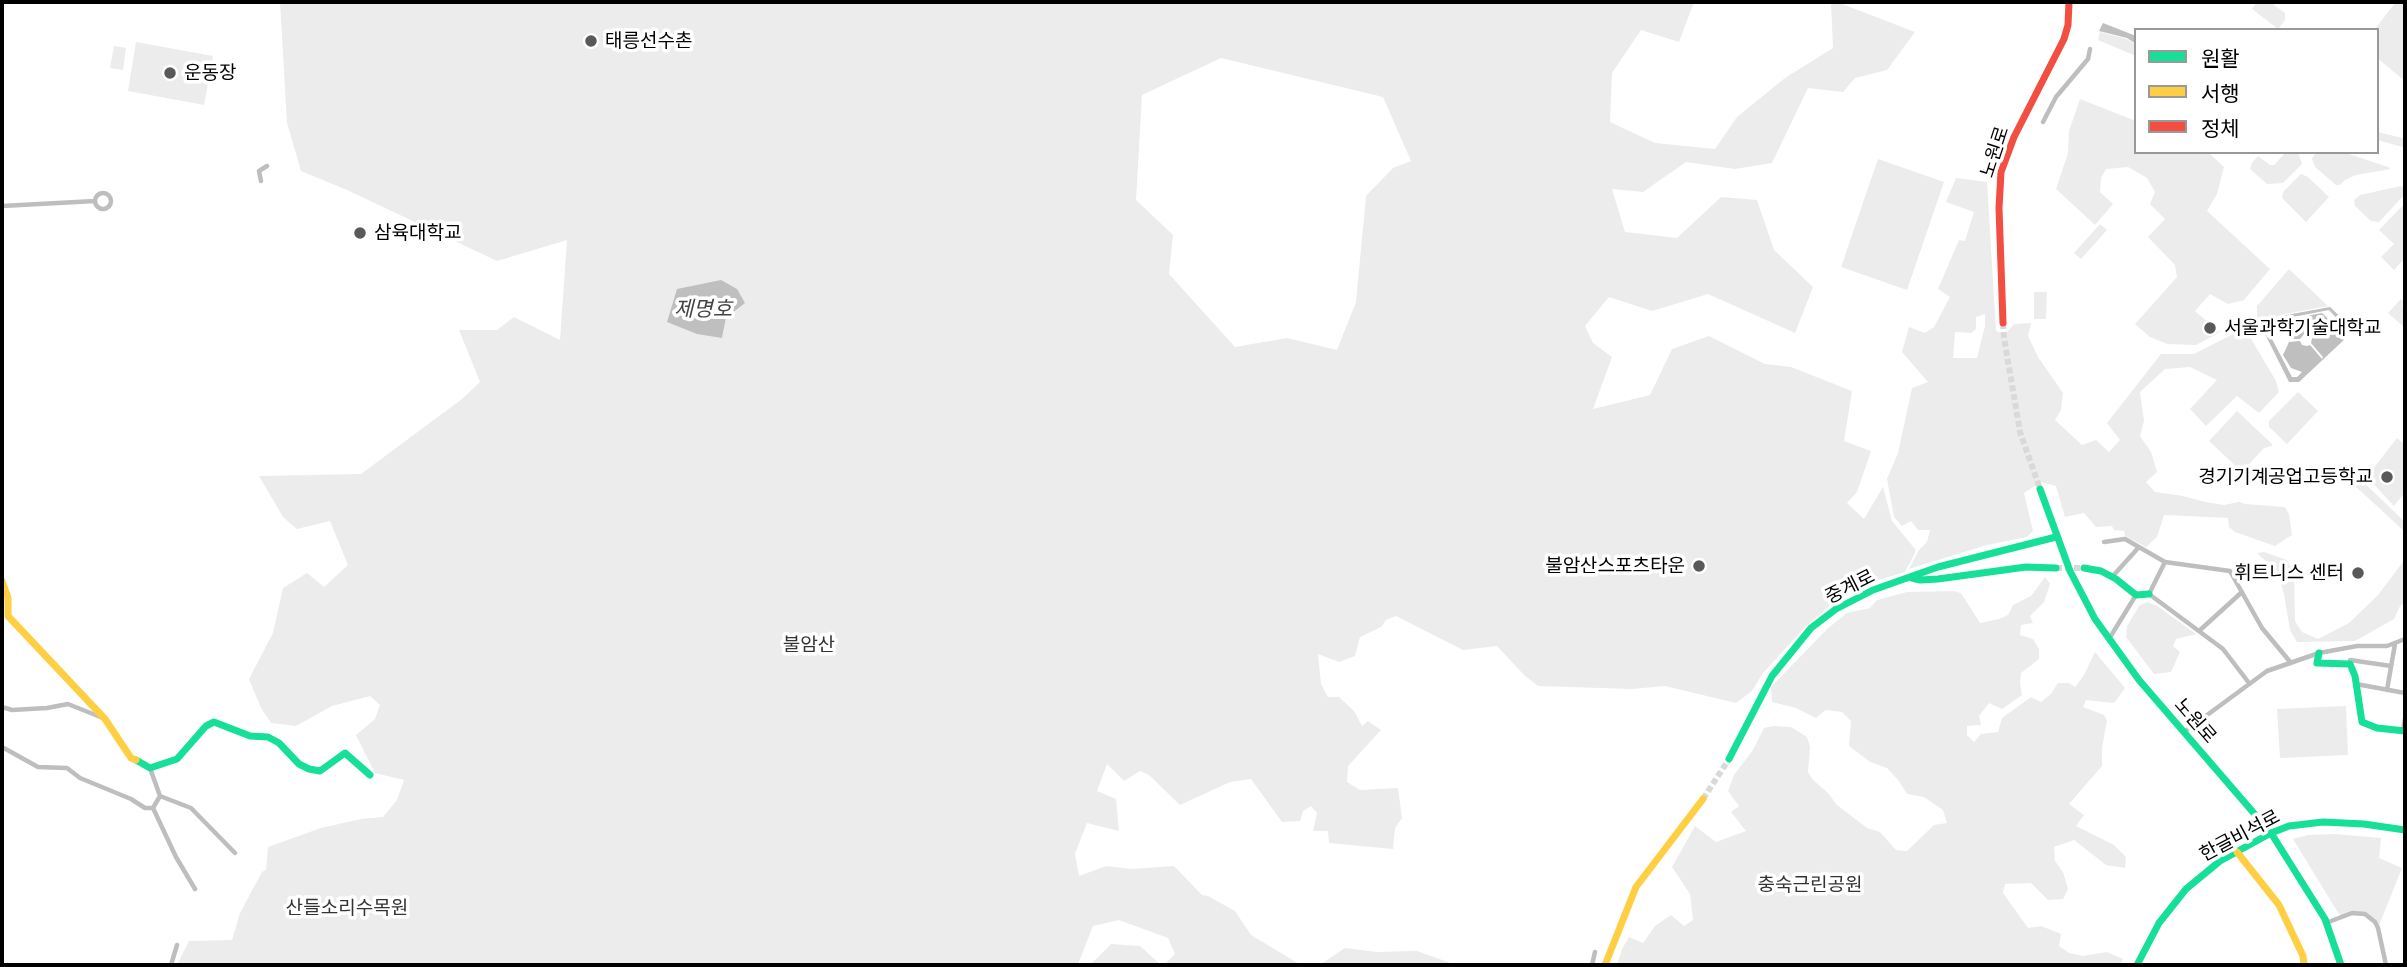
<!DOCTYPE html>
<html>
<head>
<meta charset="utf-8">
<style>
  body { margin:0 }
  #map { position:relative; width:2407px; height:967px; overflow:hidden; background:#fff; font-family:Raleway,"Noto Sans KR",sans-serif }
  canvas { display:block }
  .frame { position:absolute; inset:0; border:4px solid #000; pointer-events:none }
  .legend { position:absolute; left:2134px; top:28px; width:245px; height:126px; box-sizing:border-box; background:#fff; border:2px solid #999; margin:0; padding:9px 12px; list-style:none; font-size:21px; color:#000 }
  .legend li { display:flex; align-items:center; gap:14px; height:35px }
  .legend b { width:35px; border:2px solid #999 }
</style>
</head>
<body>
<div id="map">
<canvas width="2407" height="967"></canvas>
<div class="frame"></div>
<ul class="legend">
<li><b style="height:9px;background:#16e098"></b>원활</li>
<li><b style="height:9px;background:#ffcf43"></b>서행</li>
<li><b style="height:9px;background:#f24e42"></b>정체</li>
</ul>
</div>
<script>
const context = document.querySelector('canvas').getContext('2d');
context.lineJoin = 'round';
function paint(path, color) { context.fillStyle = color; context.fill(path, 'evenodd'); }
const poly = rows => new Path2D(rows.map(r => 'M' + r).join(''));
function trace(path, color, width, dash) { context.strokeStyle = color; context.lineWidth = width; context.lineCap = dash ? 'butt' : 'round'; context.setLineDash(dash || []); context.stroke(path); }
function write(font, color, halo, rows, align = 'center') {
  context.font = font + ' Raleway,"Noto Sans KR",sans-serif'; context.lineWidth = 7; context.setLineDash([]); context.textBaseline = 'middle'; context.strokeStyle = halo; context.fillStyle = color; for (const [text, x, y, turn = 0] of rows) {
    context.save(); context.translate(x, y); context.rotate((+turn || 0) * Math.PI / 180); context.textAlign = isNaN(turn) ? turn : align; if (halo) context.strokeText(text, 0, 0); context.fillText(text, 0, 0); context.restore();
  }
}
const green = poly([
  [280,2,1694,2,1679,42,1641,30,1612,73,1610,122,1655,143,1715,149,1737,117,1785,78,1833,48,1831,2,1837,2,1915,32,1887,70,1855,78,1843,92,1808,88,1772,163,1735,169,1686,162,1643,192,1612,189,1625,232,1677,238,1721,197,1757,200,1774,250,1813,287,1795,333,1708,294,1652,311,1609,297,1585,326,1593,343,1612,357,1593,409,1650,395,1672,349,1709,336,1765,364,1791,367,1852,391,1844,441,1871,451,1857,492,1847,503,1864,519,1883,487,1892,521,1915,549,1915,553,1905,572,1856,587,1840,597,1806,626,1763,673,1752,691,1736,703,1665,686,1632,689,1538,686,1524,675,1497,646,1463,650,1396,616,1386,620,1381,627,1360,637,1355,656,1339,662,1318,654,1321,684,1328,697,1339,697,1354,711,1362,726,1368,721,1381,730,1348,766,1347,782,1360,790,1398,788,1402,818,1395,828,1393,849,1329,843,1328,831,1313,831,1317,813,1311,806,1303,811,1300,821,1282,822,1251,779,1230,782,1180,805,1149,775,1140,771,1124,781,1107,764,1097,791,1116,799,1119,831,1087,823,1075,854,1079,876,1106,866,1131,869,1174,866,1202,895,1208,896,1235,911,1251,935,1301,965,1164,965,1175,954,1168,938,1119,920,1093,926,1078,964,1090,965,1111,944,1140,946,1161,965,177,965,189,941,232,940,240,913,262,872,266,870,268,847,321,828,361,819,383,817,397,800,404,780,375,773,356,735,375,719,380,705,370,696,332,706,296,726,271,723,261,708,249,679,273,633,283,588,307,573,324,587,348,565,330,521,297,529,283,517,259,476,361,474,462,399,480,382,459,330,497,330,514,317,560,340,567,240,497,261,347,190,301,171,287,123],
  [1221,58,1383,97,1411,161,1393,168,1366,196,1356,302,1337,350,1287,338,1235,347,1169,274,1173,235,1136,200,1142,95],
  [721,280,745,303,726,318,722,338],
  [2257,2,2270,2,2285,13,2285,20,2278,29,2252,9],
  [2396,2,2405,2,2405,81,2377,58,2377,30,2374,30],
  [2100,32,2127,39,2136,45,2136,56,2098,40],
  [136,42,213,56,204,105,128,91],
  [114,46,126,48,123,70,110,68],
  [2080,99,2136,121,2136,152,2208,152,2224,167,2217,194,2207,211,2270,269,2244,300,2228,304,2210,294,2195,311,2219,332,2230,322,2232,324,2215,335,2196,345,2167,344,2150,337,2135,324,2177,277,2175,265,2148,237,2165,219,2150,204,2155,192,2147,178,2128,167,2106,169,2101,178,2100,192,2113,204,2095,225,2056,189,2068,153,2069,131],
  [2377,132,2403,138,2403,147,2377,140],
  [2286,152,2298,152,2302,164,2283,183,2267,184,2250,169,2252,163,2258,156,2270,165,2274,165],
  [2343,152,2388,167,2391,169,2356,175,2345,180,2340,185,2336,185,2315,167,2312,159,2314,155,2319,153],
  [1878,159,1944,182,1907,290,1841,267],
  [2301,174,2308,177,2329,197,2306,222,2282,198,2283,192],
  [1956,178,1987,182,1996,331,2005,334,2014,324,2031,323,2028,336,2038,357,2063,393,2061,410,2055,420,2082,445,2096,440,2109,452,2120,440,2107,423,2161,354,2194,354,2241,330,2246,330,2276,381,2279,392,2259,413,2237,396,2206,426,2190,409,2217,380,2190,367,2165,369,2140,392,2144,421,2140,436,2151,452,2157,472,2146,482,2155,492,2183,496,2205,502,2224,505,2239,502,2245,504,2285,507,2289,514,2292,535,2275,546,2235,532,2229,527,2228,518,2164,515,2157,537,2146,547,2125,536,2124,531,2114,530,2112,526,2096,527,2084,513,2065,517,2056,486,2041,482,2024,493,2033,531,2027,537,1987,545,1909,569,1919,550,1927,542,1930,530,1918,530,1911,521,1902,526,1894,517,1887,479,1898,453,1912,388,1928,382,1902,352,1909,327,1925,333,1934,327,1950,297,1938,289,1959,240,1965,241,1974,212,1946,202],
  [1985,314,1985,326,1977,358,1953,358,1955,332,1971,333,1976,329,1976,317],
  [2401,186,2405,188,2405,194,2379,222,2371,221,2355,206,2354,200,2360,195],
  [2405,203,2405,258,2394,270,2381,257,2394,244,2379,230],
  [2100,224,2107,230,2081,259,2074,253],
  [2289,269,2328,306,2280,315,2266,338,2257,323,2257,306],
  [2034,292,2047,292,2046,319,2034,319],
  [2401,299,2404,302,2402,305,2405,308,2405,328,2388,313],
  [2298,392,2318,411,2287,444,2269,427,2269,421],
  [2237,411,2272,444,2272,446,2264,448,2242,472,2209,441],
  [2397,438,2405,445,2405,492,2394,506,2370,480,2369,474],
  [2354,473,2405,522,2405,532,2353,484],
  [2264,552,2287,560,2291,568,2294,575,2295,621,2302,632,2318,639,2349,623,2378,595,2405,559,2405,602,2400,606,2394,619,2355,641,2297,642,2290,630,2284,594,2277,571,2257,553],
  [2045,577,2050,584,2044,602,2030,616,2033,623,2021,625,2020,635,2033,639,2039,649,2039,659,2021,673,2020,683,2022,695,2002,709,1989,703,1979,716,1981,725,1967,726,1967,735,1974,742,1981,734,1998,732,2002,718,2031,697,2041,702,2051,694,2058,683,2069,683,2075,687,2084,675,2095,652,2125,688,2114,703,2086,700,2083,707,2104,715,2107,720,2102,748,2102,766,2069,804,2084,815,2076,826,2114,845,2126,857,2125,868,2106,865,2074,840,2054,847,2055,861,2063,872,2068,889,2063,899,2048,900,2031,883,2005,884,2003,893,2028,928,2041,926,2061,934,2059,946,2069,953,2083,956,2107,952,2123,959,2120,965,1673,965,1669,963,1666,965,1617,965,1622,949,1629,937,1643,943,1655,926,1671,915,1684,926,1693,920,1690,894,1672,867,1695,826,1716,842,1746,831,1731,812,1739,806,1728,791,1734,775,1753,750,1764,728,1773,726,1791,727,1807,737,1810,747,1808,772,1813,780,1828,793,1837,805,1867,828,1880,832,1896,850,1907,851,1934,825,1947,823,1943,810,1924,797,1907,794,1899,781,1887,768,1870,762,1849,746,1851,721,1842,712,1826,710,1816,718,1796,708,1772,702,1771,687,1827,629,1847,613,1870,608,1877,600,1907,592,1953,591,1961,593,1980,623,1999,619,2008,615,2013,605,2031,596],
  [2147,602,2157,606,2196,634,2176,639,2173,646,2180,652,2171,672,2154,674,2126,637,2127,626,2139,606],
  [2346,706,2348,755,2280,758,2277,709],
  [2335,834,2381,838,2379,858,2402,868,2378,928,2365,914,2341,916,2337,911,2293,839,2308,835],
  [1345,948,1377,952,1417,951,1456,965,1310,965,1321,964]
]);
const water = poly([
  [2103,23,2136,36,2136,44,2127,38,2099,31],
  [721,280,737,289,745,303,726,318,722,338,697,334,667,322,677,289],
  [2330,307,2348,324,2347,337,2299,382,2289,382,2267,338,2281,316]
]);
const pier = poly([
  [2329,310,2344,326,2344,334,2322,313,2306,316,2306,334,2312,338,2311,343,2323,357,2322,359,2310,345,2307,346,2302,345,2300,341,2289,342,2283,355,2291,368,2302,372,2297,377,2292,377,2272,339,2283,319],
  [2304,317,2304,334,2300,339,2289,339,2287,329,2289,319]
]);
const secondaryTunnel = poly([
  [2003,323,2004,338,2020,432,2040,489],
  [2056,568,2084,568],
  [1703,799,1729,759]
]);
const street = poly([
  [2043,122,2056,97,2088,59,2090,49],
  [261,181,259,171,267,166],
  '95 201a8 8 0 1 1 16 0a8 8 0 1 1-16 0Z',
  [2,206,95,201],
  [2104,542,2125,539,2165,562,2230,571,2262,628,2291,663],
  [2165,562,2149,594,2223,649,2249,683],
  [2112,577,2139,547],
  [2199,631,2242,592],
  [2109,639,2136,595],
  [2350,660,2391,666],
  [2356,684,2405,693],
  [2387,690,2395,644],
  [2,707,12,710,47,708,68,704,103,718],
  [2403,730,2405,719],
  [2184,732,2267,671,2319,653,2357,646,2387,646,2405,639],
  [2,747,38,767,67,768,80,778,131,799,145,808,153,808,160,796,150,768],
  [160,796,191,808,235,853],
  [153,808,176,857,195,889],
  [2326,923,2352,913,2365,914,2375,922,2378,928,2386,965],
  [171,965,177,945],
  [1592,965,1595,952]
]);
const fast = poly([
  [2040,489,2070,571,2095,619,2139,680,2271,833,2325,919,2341,965],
  [2084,568,2101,571,2116,579,2136,595,2149,594],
  [1912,578,1920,580,1938,579,2026,567,2056,568],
  [2319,653,2317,663,2350,664,2355,676,2362,722,2377,728,2405,731],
  [1729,759,1772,676,1811,628,1836,609,1873,590,1938,567,2056,537],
  [136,760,150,768,177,759,206,726,214,722,250,736,268,737,279,743,299,764,309,769,320,771,345,753,370,775],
  [2137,965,2159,923,2186,889,2220,861,2271,833,2289,826,2323,822,2364,824,2405,830]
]);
const slow = poly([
  [2,581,8,598,8,616,105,719,131,758,136,760],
  [2237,852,2279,905,2303,956,2304,965],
  [1605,965,1636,887,1703,799]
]);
const jam = poly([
  [2003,323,1999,208,2001,172,2014,137,2064,39,2068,25,2069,2]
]);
const markers = [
  [591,41,7,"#595959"],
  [170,73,7,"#595959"],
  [360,233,7,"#595959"],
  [2210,328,7,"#595959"],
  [2387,477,7,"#595959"],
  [1699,566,7,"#595959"],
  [2358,573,7,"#595959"]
];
const poiNames = [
  ["태릉선수촌",605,41],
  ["운동장",184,73],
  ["삼육대학교",374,233],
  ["서울과학기술대학교",2224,328],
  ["경기기계공업고등학교",2373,477,"right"],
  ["불암산스포츠타운",1685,566,"right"],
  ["휘트니스 센터",2344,573,"right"]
];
const streetNames = [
  ["노원로",1995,152,-72],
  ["중계로",1850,587,-27],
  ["노원로",2195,721,49],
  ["한글비석로",2240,836,-28]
];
const parkNames = [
  ["불암산",809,645],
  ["충숙근린공원",1810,885],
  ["산들소리수목원",347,908]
];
const waterNames = [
  ["제명호",703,310]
];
paint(green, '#ececec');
paint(water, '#bfbfbf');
paint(pier, '#fff');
trace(secondaryTunnel, '#d9d9d9', 6, [6, 3]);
trace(street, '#bebebe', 4.5);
trace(fast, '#16e098', 7);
trace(slow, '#ffcf43', 7);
trace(jam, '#f24e42', 7);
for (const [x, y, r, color] of markers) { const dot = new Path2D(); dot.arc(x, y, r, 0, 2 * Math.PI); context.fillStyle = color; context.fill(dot); trace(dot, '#fff', 2.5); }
write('19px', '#000', '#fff', poiNames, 'left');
write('19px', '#000', '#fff', streetNames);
write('19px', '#333', '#fff', parkNames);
write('italic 21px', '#444', '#fff', waterNames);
</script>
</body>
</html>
